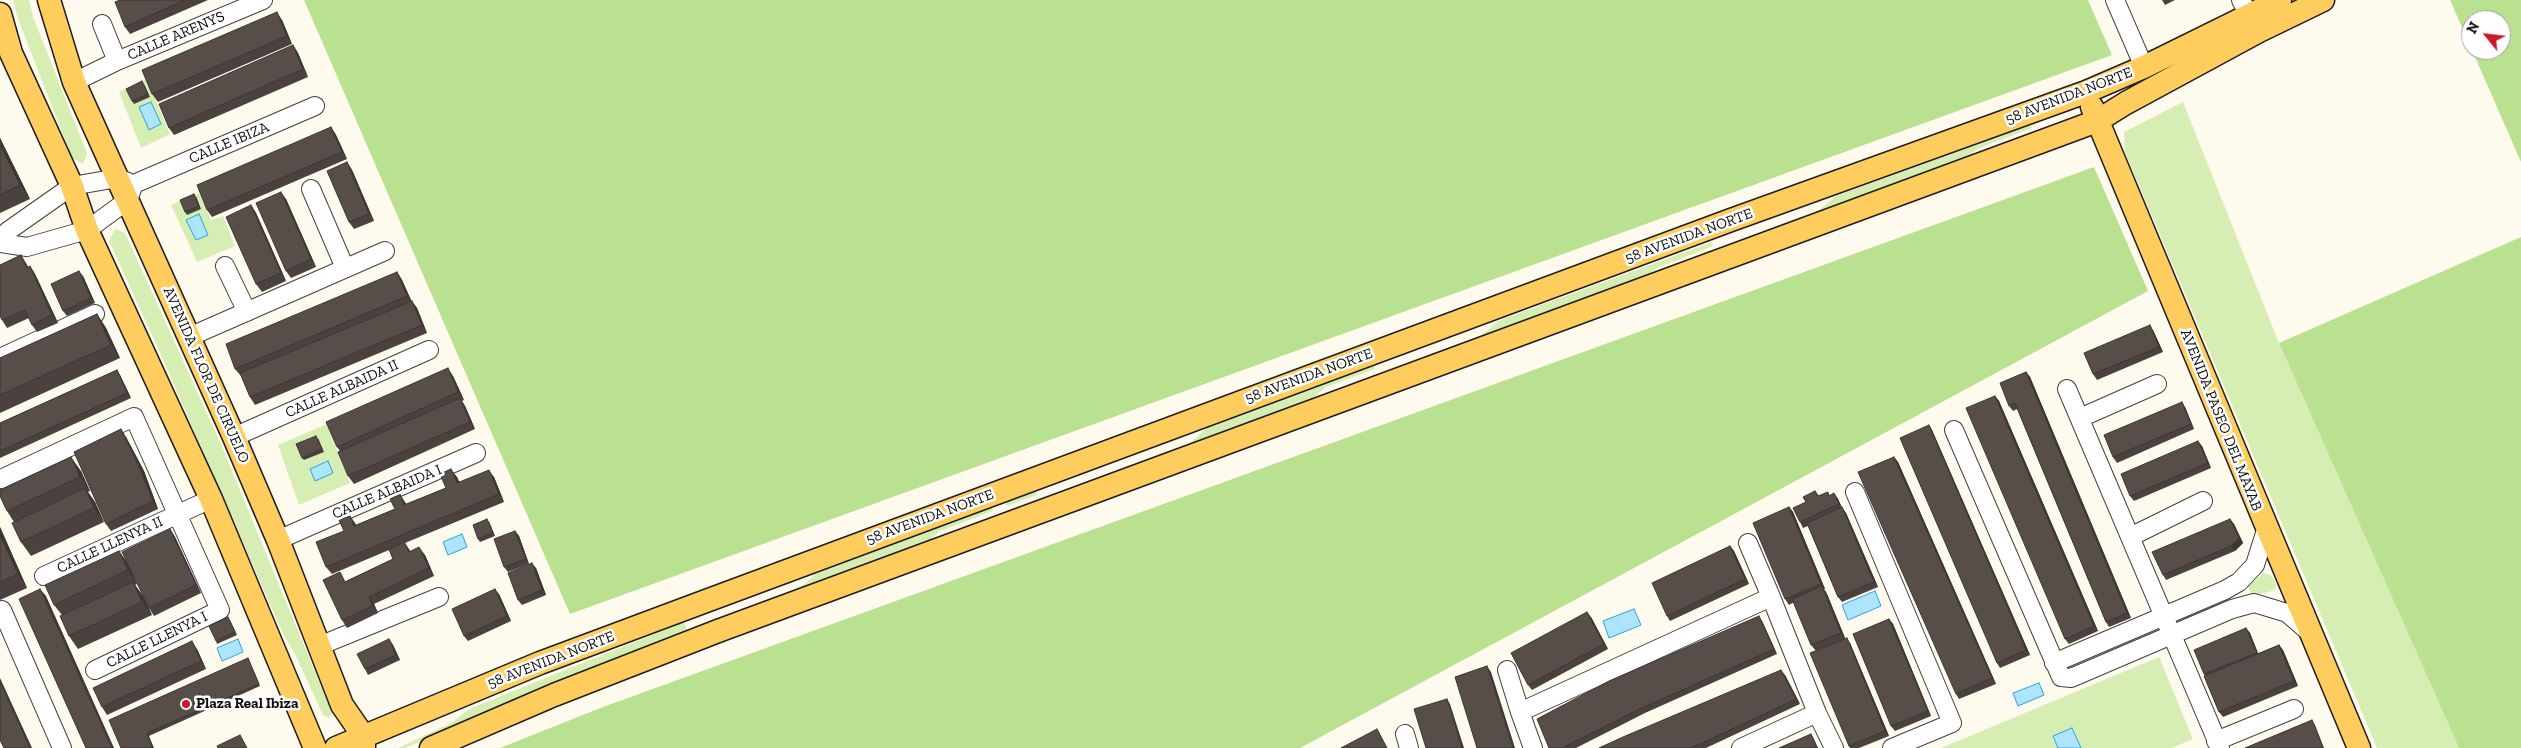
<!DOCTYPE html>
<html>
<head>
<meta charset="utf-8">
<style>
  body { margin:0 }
  #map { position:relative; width:2521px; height:748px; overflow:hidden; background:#fffaee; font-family:"Zilla Slab",serif }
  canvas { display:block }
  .north { position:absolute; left:2461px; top:10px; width:50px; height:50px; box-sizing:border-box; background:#fff; border:1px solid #9e9e9e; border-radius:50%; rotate:299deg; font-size:14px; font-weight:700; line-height:20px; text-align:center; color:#0d0d0d }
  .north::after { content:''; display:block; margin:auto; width:18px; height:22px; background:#cd162c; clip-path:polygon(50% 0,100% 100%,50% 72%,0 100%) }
</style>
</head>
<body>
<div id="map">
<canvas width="2521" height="748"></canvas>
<div class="north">N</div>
</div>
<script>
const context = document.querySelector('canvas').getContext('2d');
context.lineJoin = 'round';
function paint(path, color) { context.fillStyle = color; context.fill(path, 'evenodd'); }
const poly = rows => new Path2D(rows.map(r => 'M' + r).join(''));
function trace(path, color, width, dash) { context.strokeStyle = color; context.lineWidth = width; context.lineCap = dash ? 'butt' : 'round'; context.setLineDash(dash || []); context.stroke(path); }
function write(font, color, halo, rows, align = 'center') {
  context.font = font + ' "Zilla Slab",serif'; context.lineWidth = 5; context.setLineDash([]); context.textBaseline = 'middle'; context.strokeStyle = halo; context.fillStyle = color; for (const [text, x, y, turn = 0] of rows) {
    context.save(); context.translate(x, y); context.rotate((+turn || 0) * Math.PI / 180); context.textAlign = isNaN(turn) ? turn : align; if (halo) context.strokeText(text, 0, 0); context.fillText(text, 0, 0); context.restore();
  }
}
const green = poly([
  [13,0,29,0,33,17,87,153,83,164,72,158,18,19],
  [147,79,170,134,141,148,119,92],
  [2183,102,2279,343,2459,748,2377,748,2125,152,2124,132],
  [2031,125,2032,128,1977,149,1963,162,1762,235,1762,233,1818,211,1836,196],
  [199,193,211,220,223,216,235,246,197,262,171,205],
  [115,229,125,233,220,442,332,713,329,718,323,715,295,654,283,634,157,346,109,241],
  [1712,242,1713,246,1657,268,1641,281,1427,358,1427,356,1481,336,1498,321],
  [1374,366,1375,369,1326,387,1308,402,1091,485,1091,480,1190,443,1207,428],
  [327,424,350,483,299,505,278,445],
  [1036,491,1037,495,1007,506,1005,502],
  [991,507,993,511,940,531,925,544,733,614,789,593,806,583,815,574],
  [2264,573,2272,576,2277,586,2272,591,2252,596,2248,586],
  [2220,600,2222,605,2182,622,2180,617],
  [684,622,687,630,405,748,398,748,453,722,469,709],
  [2155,628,2158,633,2071,669,2068,664],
  [2159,657,2193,739,2172,748,1941,748]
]);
const forest = poly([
  [304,0,2088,0,2112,55,570,614],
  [2450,0,2521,0,2521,162,2472,50,2501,50,2501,20,2471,20,2471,48],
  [2094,167,2148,291,1300,748,500,748,603,707],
  [2521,237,2521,748,2459,748,2279,343]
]);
const water = poly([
  [151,102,161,124,149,130,139,107,151,102],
  [199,214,208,235,196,240,186,220,199,214],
  [328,461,333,473,315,481,310,469,328,461],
  [462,534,467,547,448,555,443,542,462,534],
  [1875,591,1881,606,1848,620,1842,605,1875,591],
  [1634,609,1641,625,1609,638,1603,621,1634,609],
  [238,639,243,652,222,661,217,648,238,639],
  [2039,683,2044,695,2018,706,2013,693,2039,683],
  [2072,728,2081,748,2058,748,2053,736,2072,728]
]);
const minor = poly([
  [2115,0,2144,67],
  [2241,0,2249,15],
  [102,24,117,61],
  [74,82,117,61,263,0],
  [134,184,315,106],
  [311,189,345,268],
  [0,239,8,231,72,186,118,178,128,182],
  [0,243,27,247,87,230,128,200,132,189],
  [225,266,247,312],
  [189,337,385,251],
  [0,358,95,314],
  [2067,389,2220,748],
  [2080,418,2157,384],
  [1954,430,2061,677,2071,678,2232,609,2254,603,2287,613,2309,632],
  [234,437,429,350],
  [1,479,134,417,220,610,95,670],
  [1855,492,1952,723,1892,748],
  [2130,537,2203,501],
  [278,540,476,453],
  [1748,543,1771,597],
  [44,576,211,499],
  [2,610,62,748],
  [319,646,439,597],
  [2054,663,2225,590,2239,582,2255,565,2266,530],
  [1507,670,1520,712],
  [1405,734,1409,748],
  [2216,741,2294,709],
  [1533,748,1520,712,1771,597,1817,713,1834,748],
  [1741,748,1817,713]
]);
const major = poly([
  [49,0,74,82,234,437,278,540,342,705,364,737,364,748],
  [0,14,11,53,72,186,87,230,211,499,315,748],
  [2092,107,2359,748],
  [336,748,540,663,706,601,1731,220,2086,92,2144,67,2280,0],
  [431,748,554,695,718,631,2097,121,2126,103,2259,31,2323,0]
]);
const wall = poly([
  [119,0,208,0,130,34,125,27],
  [2162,0,2175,0,2165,5],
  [282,20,292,44,158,102,152,94],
  [293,45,298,53,308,77,174,135,169,128],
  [144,84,150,97,134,104,132,101],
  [331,127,336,135,347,159,212,217,207,210],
  [0,138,30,199,0,213],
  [347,162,352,170,374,221,354,229,349,222],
  [196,196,201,209,187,215,185,212],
  [286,199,316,267,291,278,286,271],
  [251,205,256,213,286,281,262,292,256,284],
  [26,263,28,267,30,266,35,274,58,323,37,332,32,325,29,318,7,328,2,320],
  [397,272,402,280,411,301,417,308,427,333,255,405,250,397,241,376,235,369],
  [83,276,95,303,67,316,63,311],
  [97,314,106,328,120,358,0,413,0,358],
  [2153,330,2163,352,2097,380,2093,374],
  [117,370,120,375,131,398,0,458,0,423],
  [2026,372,2030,377,2131,618,2109,627,2106,622,2017,409,2013,411,2009,406],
  [453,376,464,400,462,401,465,406,475,429,354,484,348,476,340,451,337,447],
  [1995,396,1999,401,2098,631,2069,644,2065,639],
  [2185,407,2194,429,2117,463,2113,457],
  [1929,425,1932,430,2030,655,2000,668,1997,663],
  [126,437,144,471,158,509,111,531,106,524],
  [318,438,324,452,304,460,302,458],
  [2202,446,2211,468,2134,501,2130,496],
  [1894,457,1898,462,1996,684,1959,699,1956,694],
  [81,471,90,491,88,492,95,502,104,522,31,556,21,542,14,522,7,511],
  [457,477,459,482,494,477,504,502,405,543,411,552,425,555,434,576,374,604,378,613,347,628,342,620,346,581,393,559,389,550,332,574,326,567,344,531,350,516,356,525,395,509,405,502,406,504,446,488],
  [1815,491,1819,496,1830,495,1834,493,1838,499,1842,508,1846,513,1878,587,1842,602,1838,597,1808,526,1803,528,1800,522,1806,502],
  [1789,507,1793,512,1825,589,1824,589,1827,594,1845,639,1850,643,1889,736,1859,748,1850,748,1849,746,1816,651,1811,645,1794,602,1789,605,1785,599],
  [489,521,495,536,480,542,478,539],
  [2234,524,2243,543,2235,551,2166,580,2163,575],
  [0,527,27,588,0,600],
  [170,529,175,537,201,593,154,616,149,608],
  [515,531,519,536,529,564,508,572,504,567],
  [1730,546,1734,551,1749,584,1670,621,1667,616],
  [119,551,128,564,137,584,135,585,143,596,152,615,78,649,69,636,62,615,54,605],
  [536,568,546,595,522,605,518,600],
  [499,594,511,621,468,641,464,636],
  [1591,617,1608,649,1532,690,1528,685],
  [1889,619,1893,624,1931,716,1895,731,1891,726],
  [230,620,237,635,217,644,216,641],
  [1762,621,1777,654,1645,713,1576,748,1549,748],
  [2246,628,2250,633,2258,654,2279,645,2283,650,2298,686,2223,717,2219,712,2204,674],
  [389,639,393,645,400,660,368,675,365,669],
  [197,649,206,669,107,715,102,707],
  [248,658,260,686,149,736,154,748,121,748],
  [1785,675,1800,704,1706,748,1599,748]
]);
const shadedWall = poly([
  [277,12,282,20,292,44,287,36],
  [293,45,298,53,308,77,303,69],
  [331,127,336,135,347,159,342,152],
  [0,138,30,199,20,185,0,144],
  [347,162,352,170,374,221,369,214],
  [281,192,286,199,316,267,311,259],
  [251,205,256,213,286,281,281,273],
  [21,255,26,263,32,276,27,268],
  [30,266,35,274,58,323,52,315],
  [79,271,83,276,95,303,91,298],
  [397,272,402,280,413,304,407,296],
  [412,301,417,308,427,333,422,325],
  [97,314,106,328,120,358,111,345],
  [2150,325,2153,330,2163,352,2159,347],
  [448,368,453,376,464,400,458,392],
  [117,370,120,375,131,398,127,393],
  [2026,372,2030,377,2131,618,2127,613],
  [1995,396,1999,401,2098,631,2094,626],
  [460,398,465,406,475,429,470,422],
  [2182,402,2185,407,2194,429,2191,424],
  [1929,425,1932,430,2030,655,2026,650],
  [121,429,126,437,144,471,158,509,153,501],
  [2198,441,2202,446,2211,468,2208,463],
  [71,457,81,471,90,491,80,477],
  [1894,457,1898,462,1996,684,1992,678],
  [451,469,457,477,463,490,457,483],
  [489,470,494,477,504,502,499,494],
  [85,488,95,502,104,522,94,508],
  [1834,493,1838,499,1843,510,1839,504],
  [400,494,405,502,410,513,404,505],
  [1789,507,1793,512,1825,589,1821,584],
  [1842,507,1846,513,1878,587,1874,582],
  [350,516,355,523,360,534,354,526],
  [2230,519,2234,524,2243,543,2235,551,2231,546],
  [0,527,27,588,18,574,0,535],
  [170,529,175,537,201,593,196,585],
  [515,531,519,536,529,564,526,559],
  [1730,546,1734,551,1749,584,1745,579],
  [419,547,425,555,434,576,429,568],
  [119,551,128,564,137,584,128,570],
  [532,563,536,568,546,595,542,590],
  [133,582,143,596,152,615,142,602],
  [1822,586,1827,594,1846,640,1841,633],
  [40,589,46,596,114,748,112,748],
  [495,589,499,594,511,621,507,616],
  [369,597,374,604,378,613,373,606],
  [1587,612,1591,617,1608,649,1604,644],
  [1759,616,1762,621,1777,654,1774,649],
  [1889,619,1893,624,1931,716,1928,711],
  [2246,628,2250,633,2260,658,2257,653],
  [1847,638,1850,643,1889,736,1885,731],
  [389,639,393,645,400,660,396,655],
  [192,641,197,649,206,669,201,661],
  [2279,645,2283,650,2298,686,2294,681],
  [1487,666,1491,672,1515,748,1513,748],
  [1781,670,1785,675,1800,704,1796,699],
  [0,678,32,748,30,748,0,682],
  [1447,699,1450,704,1464,748,1462,748],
  [2312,720,2315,725,2324,748,2323,748],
  [1811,734,1814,739,1818,748,1817,748]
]);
const building = poly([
  [120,0,185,0,125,27,115,2,120,0],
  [277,12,287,36,152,94,142,70,277,12],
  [293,45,303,69,169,128,159,104,293,45],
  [142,81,148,94,132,101,126,89,142,81],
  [331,127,342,152,207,210,197,185,331,127],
  [0,144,20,185,0,195,0,144],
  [347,162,369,214,349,222,327,171,347,162],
  [281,192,311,259,286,271,256,203,281,192],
  [194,194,199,206,185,212,180,200,194,194],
  [251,205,281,273,256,284,226,217,251,205],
  [21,255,27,268,30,266,52,315,32,325,25,310,2,320,0,316,0,265,21,255],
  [79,271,91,298,63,311,51,284,79,271],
  [397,272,407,296,235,369,226,344,397,272],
  [412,301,422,325,250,397,240,373,412,301],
  [97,314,111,345,0,395,0,358,97,314],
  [2150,325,2159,347,2093,374,2084,353,2150,325],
  [448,368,458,392,337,447,326,422,448,368],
  [117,370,127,393,0,451,0,423,117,370],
  [2026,372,2127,613,2106,622,2015,403,2009,406,2000,383,2026,372],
  [1995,396,2094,626,2065,639,1966,408,1995,396],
  [460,398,470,422,348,476,338,452,460,398],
  [2182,402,2191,424,2113,457,2104,435,2182,402],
  [1929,425,2026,650,1997,663,1900,438,1929,425],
  [121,429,138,464,153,501,106,524,74,452,121,429],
  [316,436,322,449,302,458,296,444,316,436],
  [2198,441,2208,463,2130,496,2121,474,2198,441],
  [71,457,80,477,7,511,0,496,0,490,71,457],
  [1894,457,1992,678,1956,694,1858,472,1894,457],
  [451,469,457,483,489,470,499,494,326,567,316,542,344,531,339,520,350,516,354,526,395,509,390,499,400,494,404,505,446,488,440,474,451,469],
  [85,488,94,508,21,542,12,523,85,488],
  [1815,491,1818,496,1828,492,1829,496,1834,493,1839,504,1800,522,1793,508,1806,502,1803,497,1815,491],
  [1789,507,1821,584,1785,599,1753,523,1789,507],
  [1842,507,1874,582,1838,597,1807,523,1842,507],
  [487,519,493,533,478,539,473,525,487,519],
  [2230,519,2239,538,2231,546,2163,575,2152,552,2230,519],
  [170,529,196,585,149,608,122,552,170,529],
  [515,531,526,559,504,567,494,539,515,531],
  [0,535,18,574,0,582,0,535],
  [404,542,409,552,419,547,429,568,369,597,373,606,342,620,323,580,340,572,345,582,393,559,389,549,404,542],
  [1730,546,1745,579,1667,616,1652,583,1730,546],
  [119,551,128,570,54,605,45,585,119,551],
  [532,563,542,590,518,600,508,573,532,563],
  [133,582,142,602,69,636,60,616,133,582],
  [1822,586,1841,633,1811,645,1792,599,1822,586],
  [40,589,112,748,86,748,19,599,40,589],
  [495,589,507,616,464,636,452,609,495,589],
  [1587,612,1604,644,1528,685,1511,653,1587,612],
  [1759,616,1774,649,1642,708,1562,748,1549,748,1537,719,1609,681,1759,616],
  [228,617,235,632,216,641,209,626,228,617],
  [1889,619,1928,711,1891,726,1853,634,1889,619],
  [2246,628,2257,653,2204,674,2194,650,2246,628],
  [1847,638,1885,731,1849,746,1810,653,1847,638],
  [389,639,396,655,365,669,357,654,389,639],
  [192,641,201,661,102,707,93,688,192,641],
  [2279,645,2294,681,2219,712,2204,676,2279,645],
  [248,658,259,684,147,733,153,748,121,748,109,720,248,658],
  [1487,666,1513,748,1477,748,1455,677,1487,666],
  [1781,670,1796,699,1707,741,1690,748,1599,748,1623,737,1781,670],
  [0,682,30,748,4,748,0,740,0,682],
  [1447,699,1462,748,1426,748,1414,709,1447,699],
  [2312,720,2323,748,2245,748,2312,720],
  [1377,729,1387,748,1341,748,1377,729],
  [1811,734,1817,748,1779,748,1811,734],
  [240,735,247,748,218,748,217,746,240,735]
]);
const markers = [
  [186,704,5,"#cd162c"]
];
const streetNames = [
  ["CALLE ARENYS",176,36,-23],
  ["58 AVENIDA NORTE",2069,96,-21],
  ["CALLE IBIZA",229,143,-23],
  ["58 AVENIDA NORTE",1689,236,-20],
  ["AVENIDA FLOR DE CIRUELO",206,375,66],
  ["58 AVENIDA NORTE",1309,376,-20],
  ["CALLE ALBAIDA II",342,389,-24],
  ["AVENIDA PASEO DEL MAYAB",2221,420,68],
  ["CALLE ALBAIDA I",387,492,-23],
  ["58 AVENIDA NORTE",930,517,-20],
  ["CALLE LLENYA II",110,545,-25],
  ["CALLE LLENYA I",157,640,-26],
  ["58 AVENIDA NORTE",551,660,-21]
];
const poiNames = [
  ["Plaza Real Ibiza",196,704]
];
paint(green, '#d6eeb3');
paint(forest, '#bae190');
paint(water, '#ace5fd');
trace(water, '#2ba2dc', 1);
trace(minor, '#404040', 20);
trace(major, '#1e1e1e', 25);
trace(minor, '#fff', 18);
trace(major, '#ffcc5e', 22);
paint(wall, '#4b423f');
paint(shadedWall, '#3d3633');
paint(building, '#574d49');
trace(building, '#3d3633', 1);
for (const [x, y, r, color] of markers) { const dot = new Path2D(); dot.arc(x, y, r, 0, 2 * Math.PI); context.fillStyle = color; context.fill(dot); trace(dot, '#fff', 2); }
write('15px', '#0d0d0d', '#fff', streetNames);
write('bold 15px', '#0d0d0d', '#fff', poiNames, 'left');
</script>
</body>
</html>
